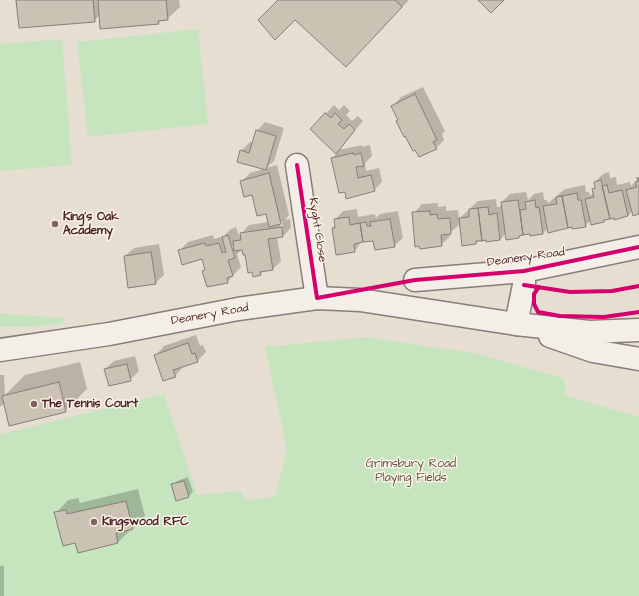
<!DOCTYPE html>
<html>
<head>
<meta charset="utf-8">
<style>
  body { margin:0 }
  canvas { display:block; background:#e6ded1 }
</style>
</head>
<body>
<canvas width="639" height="596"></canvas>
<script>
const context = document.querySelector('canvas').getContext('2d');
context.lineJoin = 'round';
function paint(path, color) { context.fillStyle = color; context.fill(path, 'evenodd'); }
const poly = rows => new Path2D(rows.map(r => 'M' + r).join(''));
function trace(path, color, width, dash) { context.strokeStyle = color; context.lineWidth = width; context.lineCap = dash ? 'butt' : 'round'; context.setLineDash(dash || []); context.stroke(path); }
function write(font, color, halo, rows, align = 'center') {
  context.font = font + ' "Architects Daughter",sans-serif'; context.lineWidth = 3; context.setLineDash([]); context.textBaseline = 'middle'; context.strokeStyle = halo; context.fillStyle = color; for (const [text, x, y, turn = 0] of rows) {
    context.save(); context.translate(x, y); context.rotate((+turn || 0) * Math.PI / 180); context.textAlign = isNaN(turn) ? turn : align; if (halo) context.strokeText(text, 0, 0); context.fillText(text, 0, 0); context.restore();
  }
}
const green = poly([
  [198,29,208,124,88,137,77,42],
  [62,39,72,165,0,171,0,44],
  [0,313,22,315,64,318,62,324,58,324,29,327,0,327],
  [365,337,474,353,562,378,567,385,564,395,639,417,639,596,0,596,0,434,164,394,197,495,240,491,246,500,275,497,287,449,265,347]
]);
const shadow = poly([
  [17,0,179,0,180,7,167,19,162,20,158,23,100,15,94,21],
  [279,0,409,0,358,53],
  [423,87,445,131,442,134,444,140,436,148,399,119,393,106,401,97],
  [334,105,339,110,344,105,350,111,346,115,352,121,358,116,363,121,338,150,362,145,362,147,370,145,372,156,365,163,366,171,379,168,382,182,374,190,345,191,332,158,337,153,311,129],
  [265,122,284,128,274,161,266,168,277,165,289,215,285,220,290,219,291,228,283,236,277,237,281,261,273,269,264,270,261,274,243,249,237,254,241,267,227,282,203,271,205,269,202,258,179,251,188,242,213,235,214,239,224,236,231,229,236,227,239,236,249,225,269,222,266,213,241,182,250,173,264,169,241,151,250,142,253,143,257,131],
  [282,221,283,230,281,230,280,222],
  [232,245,235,255,233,256,231,247],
  [609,172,610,178,616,177,617,185,630,182,631,186,639,178,639,213,633,210,628,216,607,218,604,221,591,220,585,226,548,228,543,233,523,234,519,237,506,233,500,240,487,241,487,239,479,240,476,243,460,224,450,233,450,236,441,245,414,213,422,204,438,203,438,207,446,206,446,211,458,210,459,219,478,201,496,199,497,207,502,206,502,202,510,194,526,192,528,200,534,194,543,192,544,200,547,200,548,203,565,189,585,185,586,192,589,192,590,196,594,192,595,182,603,174],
  [357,209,358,217,375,214,376,218,380,214,398,211,403,238,394,246,374,240,362,241,354,252,333,228,336,225,335,220,343,211],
  [159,244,164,275,155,283,125,256,134,248],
  [196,335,200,346,203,345,206,352,197,361,183,366,183,367,175,376,156,355,164,346],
  [135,356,139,371,130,380,105,369,114,361],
  [80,362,87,389,65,411,5,403,0,407,0,375,4,375,5,395,25,375],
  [188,477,193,492,189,496,173,485,177,481],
  [138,489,145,516,118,542,76,542,56,513,68,500,78,498,80,503],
  [0,566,4,566,4,596,0,596]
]);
const building = poly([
  [16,0,93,0,95,22,19,28,16,0],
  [98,0,166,0,168,20,158,21,159,24,100,29,98,0],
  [278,0,395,0,402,7,346,67,295,20,275,40,258,20,278,0],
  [478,0,504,0,491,13,478,0],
  [415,94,437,140,433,142,437,149,419,157,415,150,413,151,405,136,404,137,396,121,398,120,391,106,415,94],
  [325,113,331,118,335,113,342,120,338,124,344,129,349,124,355,130,336,154,310,129,325,113],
  [256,130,276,136,266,170,237,162,240,150,249,153,256,130],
  [353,153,354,155,361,153,364,166,356,167,358,178,371,175,375,191,346,199,345,192,339,193,331,158,353,153],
  [269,173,281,224,269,227,266,214,257,216,252,195,244,197,240,181,269,173],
  [637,178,639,178,639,214,633,216,626,190,637,187,635,182,638,181,637,178],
  [601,180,610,219,604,220,604,222,591,225,585,199,594,197,592,189,595,188,594,182,601,180],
  [607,185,609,193,622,190,628,216,614,220,614,218,610,219,602,186,607,185],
  [577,193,578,200,581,200,586,227,572,229,572,227,568,228,562,196,577,193],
  [562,196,568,228,548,233,543,206,557,204,556,197,562,196],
  [518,200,523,235,519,236,519,238,506,240,501,202,518,200],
  [535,200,536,208,539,207,543,234,530,236,530,234,523,235,520,210,526,209,525,202,535,200],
  [488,207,489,215,497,213,500,240,486,242,486,240,482,241,478,208,488,207],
  [478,208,482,241,476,241,476,244,462,246,459,218,469,217,469,209,478,208],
  [430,211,430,215,437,214,438,219,450,218,451,234,441,235,442,246,420,249,419,246,415,247,412,212,430,211],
  [349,217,350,225,360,223,363,242,354,244,355,252,336,255,332,228,335,228,334,219,349,217],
  [390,219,395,247,375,250,373,241,363,242,360,223,366,222,367,226,371,226,370,222,390,219],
  [282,227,283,237,268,239,273,270,260,272,261,275,253,277,252,272,248,273,245,255,243,255,242,250,234,251,233,241,241,240,240,233,282,227],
  [228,235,235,258,228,260,233,276,227,278,228,283,207,287,202,271,205,270,202,259,182,265,178,250,205,243,206,246,219,243,222,253,226,252,222,237,228,235],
  [151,252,156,284,128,288,124,256,151,252],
  [188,343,192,354,195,353,198,362,173,370,176,377,163,381,154,355,188,343],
  [127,364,131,381,109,386,104,369,127,364],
  [59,382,66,412,9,426,2,396,59,382],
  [184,481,189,497,176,501,171,484,184,481],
  [126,501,133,529,116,533,118,543,78,553,75,543,63,546,54,512,66,510,67,514,126,501]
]);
const minor = poly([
  [297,165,317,298],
  [415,280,524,271,639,247],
  [516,324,524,285,524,271]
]);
const major = poly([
  [550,336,593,351,639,359],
  [0,350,109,334,238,309,317,298,360,300,516,324,589,332,639,330]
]);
const cycleway = poly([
  [297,165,317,298,415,280,524,271,639,247],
  [524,285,570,292,612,291,639,286],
  [539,287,534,294,534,304,538,312,560,316,604,317,639,312]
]);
const markers = [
  [55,224,4,"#816265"],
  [34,404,4,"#816265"],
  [94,522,4,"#816265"]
];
const poiNames = [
  ["King's Oak",63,217],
  ["Academy",63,231],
  ["The Tennis Court",42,404],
  ["Kingswood RFC",102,522]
];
const streetNames = [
  ["Kyght Close",317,230,81],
  ["Deanery Road",526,258,-8],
  ["Deanery Road",210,315,-10]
];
const parkNames = [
  ["Grimsbury Road",411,464],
  ["Playing Fields",411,478]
];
paint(green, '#c6e5bf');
paint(shadow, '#0003');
paint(building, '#ccc2b4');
trace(building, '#887d79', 1);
trace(minor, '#887d79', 25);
trace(major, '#887d79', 25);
trace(minor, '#f3efe8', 22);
trace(major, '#f3efe8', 22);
trace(cycleway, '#d6006c', 4);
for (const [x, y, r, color] of markers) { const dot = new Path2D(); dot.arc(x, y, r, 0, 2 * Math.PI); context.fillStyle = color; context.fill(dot); trace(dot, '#fcf5e5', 1.5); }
write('bold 12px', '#4a1f2b', '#fcf5e5', poiNames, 'left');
write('12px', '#4a1f2b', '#fcf5e5', streetNames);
write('12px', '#62524c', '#fcf5e5', parkNames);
</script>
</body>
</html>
